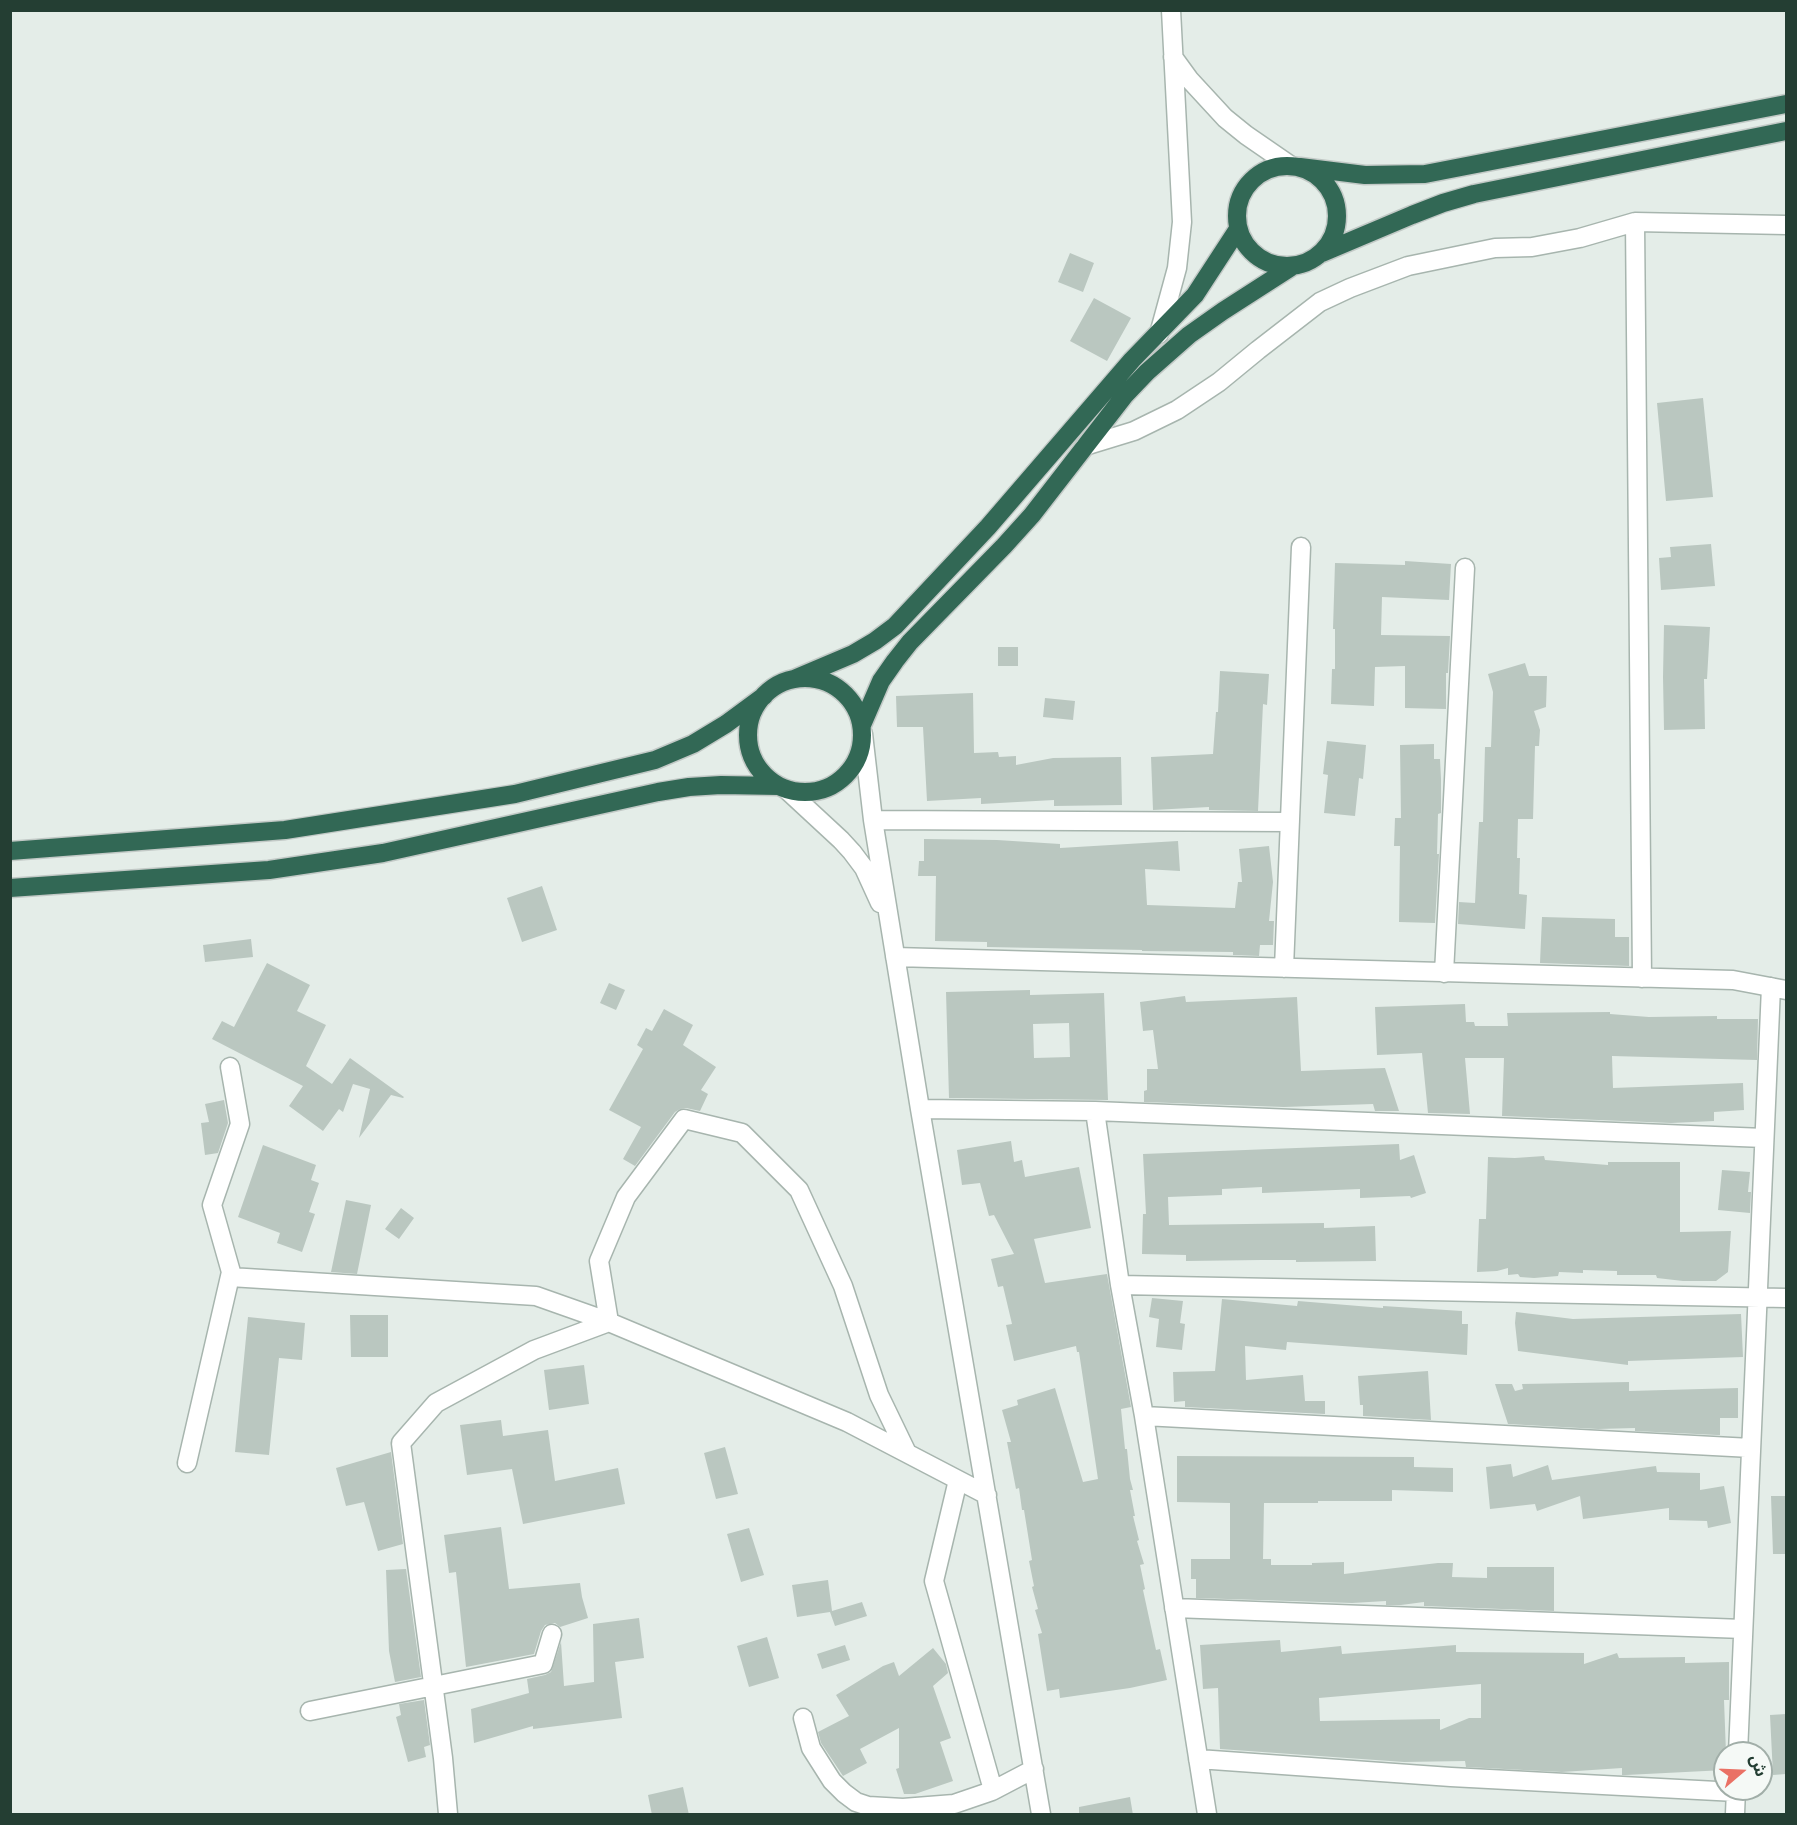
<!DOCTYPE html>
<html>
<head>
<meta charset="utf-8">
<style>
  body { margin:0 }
  #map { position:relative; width:1797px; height:1825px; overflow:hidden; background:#e4ede8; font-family:"Nunito Sans","Noto Sans Arabic",sans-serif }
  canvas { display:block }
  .frame { position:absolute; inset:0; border:12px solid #243e33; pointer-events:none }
  .north { position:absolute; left:1713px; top:1741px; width:60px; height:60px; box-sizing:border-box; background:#f5f9f6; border:2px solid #a1aea8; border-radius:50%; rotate:71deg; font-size:16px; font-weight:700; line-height:24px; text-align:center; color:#243e33 }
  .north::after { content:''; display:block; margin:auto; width:21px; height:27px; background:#ea7165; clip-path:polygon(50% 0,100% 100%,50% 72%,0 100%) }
</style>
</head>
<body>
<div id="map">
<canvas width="1797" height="1825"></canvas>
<div class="frame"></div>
<div class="north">ش</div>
</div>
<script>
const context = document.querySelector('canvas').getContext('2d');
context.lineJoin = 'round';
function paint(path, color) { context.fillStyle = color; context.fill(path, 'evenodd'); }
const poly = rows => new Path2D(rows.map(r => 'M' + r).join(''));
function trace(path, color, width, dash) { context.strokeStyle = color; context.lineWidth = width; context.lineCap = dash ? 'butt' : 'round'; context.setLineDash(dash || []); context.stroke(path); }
const building = poly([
  [1070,253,1094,263,1083,292,1058,282],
  [1094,298,1131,318,1107,361,1070,341],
  [1703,398,1713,497,1666,501,1657,403],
  [1711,544,1715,586,1661,590,1659,558,1671,557,1670,547],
  [1405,561,1451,564,1449,600,1382,597,1381,635,1450,636,1448,673,1446,673,1446,709,1405,708,1405,666,1375,667,1374,706,1331,704,1332,669,1335,669,1335,629,1333,629,1335,563,1405,565],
  [1664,625,1710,627,1707,679,1704,679,1705,729,1664,730,1663,677],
  [998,647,1018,647,1018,666,998,666],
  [1525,663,1529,676,1547,676,1546,707,1534,711,1540,730,1539,746,1535,746,1533,819,1518,819,1517,858,1520,858,1519,894,1527,895,1525,929,1458,924,1459,902,1475,903,1479,822,1483,822,1485,747,1491,747,1493,692,1488,674],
  [1220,671,1269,674,1267,705,1263,704,1258,811,1209,810,1209,807,1153,810,1151,757,1213,754,1216,712,1218,712],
  [973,693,974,753,998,752,999,757,1016,756,1016,765,1053,758,1121,757,1122,805,1054,806,1054,800,981,804,981,798,927,801,923,727,897,727,896,696],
  [1045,698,1075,701,1073,720,1043,717],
  [1327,741,1366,745,1363,779,1359,778,1355,816,1324,813,1328,775,1323,774],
  [1434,744,1434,759,1440,759,1441,779,1441,813,1438,814,1437,854,1439,854,1435,923,1399,922,1400,846,1394,846,1395,818,1401,818,1400,745],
  [924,839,997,840,1060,844,1060,848,1178,841,1180,871,1145,869,1147,905,1235,908,1238,882,1242,882,1239,849,1269,846,1273,882,1269,921,1274,921,1273,945,1260,945,1259,956,1233,955,1233,952,1142,951,1142,950,987,947,987,942,935,941,936,876,918,876,919,861,924,861],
  [542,886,557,930,522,942,507,898],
  [1542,917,1615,919,1615,937,1629,937,1629,966,1540,963],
  [251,939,253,957,205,962,203,945],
  [267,963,310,985,297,1011,326,1025,306,1066,332,1084,350,1058,404,1097,403,1098,391,1095,359,1138,370,1089,353,1084,343,1112,339,1109,323,1131,289,1106,303,1086,212,1039,222,1021,234,1027],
  [609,983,625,990,616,1010,600,1003],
  [1030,990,1030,995,1104,993,1108,1100,949,1098,946,992],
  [1069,1023,1070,1057,1034,1058,1033,1024],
  [1185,996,1186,1002,1297,997,1301,1071,1385,1068,1399,1111,1375,1111,1373,1104,1284,1107,1144,1102,1144,1091,1147,1090,1147,1069,1158,1069,1153,1030,1143,1031,1140,1002],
  [1465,1004,1466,1022,1474,1022,1475,1026,1508,1026,1507,1013,1610,1012,1610,1014,1649,1017,1717,1016,1717,1019,1758,1019,1757,1060,1612,1056,1613,1088,1743,1083,1744,1110,1714,1112,1714,1121,1671,1123,1502,1116,1504,1058,1465,1058,1470,1114,1428,1113,1422,1053,1377,1055,1375,1007],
  [664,1009,693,1025,683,1045,716,1067,701,1090,708,1094,700,1111,686,1108,680,1109,675,1112,635,1166,623,1159,641,1127,609,1110,643,1049,637,1045,646,1028,652,1031],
  [224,1100,228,1123,218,1153,205,1155,201,1123,209,1122,205,1104],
  [1011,1141,1014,1162,1022,1160,1025,1177,1079,1167,1091,1228,1034,1239,1045,1283,1107,1274,1131,1407,1121,1409,1125,1449,1127,1449,1130,1479,1133,1490,1130,1490,1135,1516,1133,1516,1139,1540,1137,1541,1144,1564,1140,1565,1145,1589,1143,1590,1156,1650,1160,1649,1167,1680,1130,1688,1060,1698,1059,1689,1047,1691,1038,1634,1042,1633,1035,1610,1038,1609,1032,1587,1034,1586,1029,1561,1032,1560,1024,1510,1022,1510,1019,1488,1016,1489,1007,1442,1011,1442,1002,1410,1018,1405,1017,1400,1055,1388,1083,1482,1098,1479,1079,1352,1077,1352,1076,1346,1014,1361,1006,1325,1012,1324,1003,1286,998,1287,991,1259,1014,1254,994,1215,989,1216,980,1183,962,1185,957,1150],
  [1399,1144,1400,1160,1414,1155,1426,1193,1411,1198,1410,1196,1360,1198,1360,1189,1262,1193,1262,1187,1222,1189,1222,1195,1168,1197,1169,1225,1324,1223,1324,1228,1375,1226,1376,1261,1296,1262,1296,1260,1261,1260,1186,1261,1186,1255,1142,1254,1143,1214,1146,1214,1143,1154],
  [263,1145,316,1165,311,1180,319,1183,309,1212,315,1214,302,1252,277,1243,280,1233,238,1217],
  [1544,1156,1545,1160,1608,1165,1608,1162,1680,1162,1680,1232,1731,1231,1728,1272,1716,1281,1683,1281,1657,1278,1656,1275,1617,1275,1617,1271,1583,1270,1583,1273,1559,1272,1558,1276,1534,1278,1520,1277,1518,1274,1508,1275,1508,1268,1497,1271,1477,1272,1479,1219,1486,1219,1488,1157,1515,1158],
  [1722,1170,1750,1172,1748,1192,1751,1192,1750,1213,1718,1210],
  [346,1200,371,1205,357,1274,331,1272],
  [401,1208,414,1218,399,1239,385,1229],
  [1152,1298,1183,1301,1180,1323,1185,1324,1182,1350,1156,1347,1159,1319,1149,1317],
  [1222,1299,1297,1306,1298,1301,1383,1308,1383,1306,1462,1311,1462,1324,1468,1324,1467,1355,1287,1342,1286,1350,1245,1346,1246,1380,1303,1375,1305,1401,1325,1401,1325,1414,1185,1407,1185,1401,1174,1402,1173,1372,1215,1371],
  [1516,1312,1573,1319,1741,1314,1743,1357,1628,1361,1628,1365,1518,1351,1515,1323],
  [350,1315,388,1315,388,1357,351,1357],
  [248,1317,305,1323,302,1360,279,1358,269,1455,235,1452],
  [584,1365,589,1404,549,1410,544,1370],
  [1428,1371,1431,1420,1363,1416,1363,1405,1360,1405,1358,1376],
  [1629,1382,1629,1391,1738,1388,1738,1418,1720,1418,1720,1435,1717,1435,1635,1431,1635,1428,1598,1429,1508,1424,1495,1384,1512,1384,1515,1391,1523,1389,1522,1384],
  [501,1420,503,1436,548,1430,555,1481,618,1468,625,1504,523,1524,512,1469,467,1475,460,1425],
  [725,1447,738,1494,716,1499,704,1453],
  [391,1452,403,1544,378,1551,364,1502,346,1506,336,1468],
  [1177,1456,1414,1457,1414,1467,1453,1468,1453,1492,1392,1490,1392,1501,1318,1501,1318,1503,1264,1503,1263,1559,1271,1559,1271,1565,1312,1565,1312,1563,1344,1562,1344,1574,1438,1563,1453,1563,1452,1577,1487,1578,1487,1567,1554,1567,1554,1611,1424,1606,1424,1602,1401,1605,1386,1605,1386,1601,1352,1603,1196,1598,1196,1579,1191,1579,1191,1559,1230,1559,1230,1503,1177,1502],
  [1511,1464,1513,1477,1548,1465,1552,1480,1656,1466,1657,1472,1700,1473,1700,1490,1724,1486,1731,1523,1708,1528,1707,1521,1669,1520,1669,1508,1583,1519,1580,1496,1537,1511,1535,1504,1490,1509,1486,1467],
  [1771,1496,1786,1496,1786,1554,1773,1554],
  [501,1527,509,1589,580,1583,582,1597,588,1618,560,1627,555,1623,545,1625,541,1631,534,1654,466,1667,456,1572,449,1573,444,1535],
  [749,1528,764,1575,741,1582,727,1534],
  [406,1569,421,1677,395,1682,389,1651,386,1570],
  [828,1580,832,1611,862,1602,867,1616,835,1626,830,1612,797,1617,792,1585],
  [639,1618,644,1658,615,1662,622,1718,533,1729,533,1726,474,1743,471,1709,529,1693,527,1679,545,1675,551,1672,561,1642,564,1686,594,1682,593,1624],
  [767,1637,779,1678,749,1687,737,1646],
  [1280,1640,1281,1652,1341,1646,1342,1654,1456,1645,1456,1652,1584,1653,1584,1664,1617,1653,1619,1658,1685,1657,1685,1663,1729,1662,1729,1700,1724,1700,1726,1753,1725,1753,1725,1770,1626,1775,1622,1775,1622,1768,1562,1772,1466,1767,1465,1761,1404,1762,1220,1749,1218,1688,1203,1689,1200,1645],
  [1481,1684,1481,1718,1469,1718,1440,1730,1440,1719,1320,1721,1319,1698],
  [845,1645,850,1660,822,1669,817,1654],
  [933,1648,946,1664,948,1673,933,1686,951,1738,940,1742,953,1781,915,1794,904,1794,896,1769,899,1768,899,1728,860,1749,867,1763,843,1776,821,1743,818,1732,849,1716,836,1695,883,1666,894,1662,899,1676],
  [424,1700,430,1745,424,1747,426,1757,408,1762,396,1717,401,1715,399,1704],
  [1786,1714,1786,1774,1773,1775,1770,1715],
  [683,1787,689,1815,652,1815,648,1795],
  [1130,1797,1133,1815,1079,1815,1079,1807]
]);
const minor = poly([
  [1173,57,1189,79,1225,118,1246,135,1291,166],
  [1635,222,1642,978],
  [1159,334,1177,268,1182,222,1171,10],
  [1085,446,1134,431,1177,410,1219,382,1258,350,1320,302,1350,288,1408,266,1495,248,1532,247,1580,238,1635,222,1786,225],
  [863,734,873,820,920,1109,1041,1814],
  [787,790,841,840,852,852,864,868,880,903],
  [873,820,1290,822],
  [895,957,1733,980,1786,990],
  [1284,968,1301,547],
  [1444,973,1465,568],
  [920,1109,1095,1111,1764,1138],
  [1095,1111,1120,1285,1144,1416,1207,1814],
  [230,1277,536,1296,604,1320,847,1422,987,1495],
  [1120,1285,1786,1298],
  [1144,1416,1751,1448],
  [187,1463,231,1272,212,1205,240,1124,230,1067],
  [958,1480,934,1581,993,1790],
  [1174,1608,1743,1629],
  [310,1711,543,1664,552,1634],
  [803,1718,811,1748,832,1781,844,1793,856,1802,868,1806,903,1808,954,1804,992,1791,1034,1769],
  [1738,1753,1771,987],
  [1198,1759,1451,1777,1736,1792],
  [448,1814,443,1758,401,1443,436,1403,534,1350,609,1322,599,1261,626,1197,684,1119,742,1133,799,1190,843,1286,879,1395,907,1453],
  [1735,1814,1736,1789]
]);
const highway = poly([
  '1237 216a50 50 0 1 1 100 0a50 50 0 1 1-100 0Z',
  [1300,167,1365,175,1425,174,1786,104],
  [1322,253,1412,215,1443,203,1474,194,1786,131],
  '748 735a57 57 0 1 1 114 0a57 57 0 1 1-114 0Z',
  [794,679,853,654,875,641,895,626,988,527,1132,360,1195,295,1238,229],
  [862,725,881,681,895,661,910,642,1004,546,1032,515,1125,395,1147,372,1189,335,1223,311,1293,266],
  [10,851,285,830,515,794,655,760,693,744,726,724,764,696],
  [10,888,269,870,383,853,658,792,689,787,721,785,779,786]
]);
paint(building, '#bac7c0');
trace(minor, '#a7b5ae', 21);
trace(highway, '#c2c9c6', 21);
trace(minor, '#fff', 18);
trace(highway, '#326855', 18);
</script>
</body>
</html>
